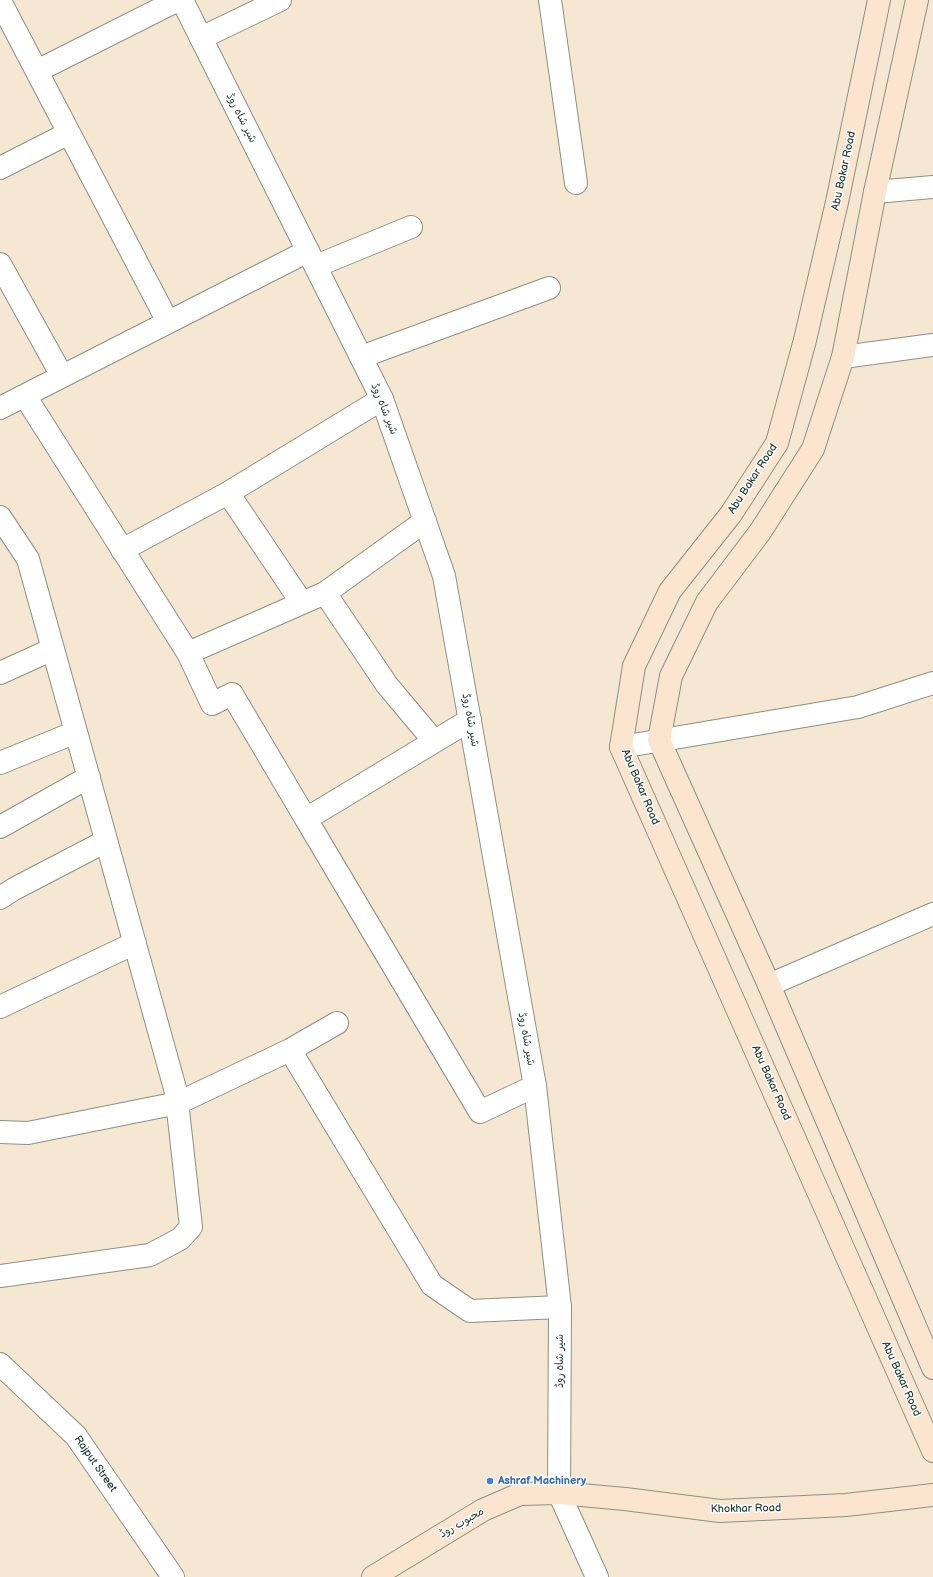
<!DOCTYPE html>
<html>
<head>
<meta charset="utf-8">
<style>
  body { margin:0 }
  canvas { display:block; background:#f6e7d2 }
</style>
</head>
<body>
<canvas width="933" height="1577"></canvas>
<script>
const context = document.querySelector('canvas').getContext('2d');
context.lineJoin = 'round';
const poly = rows => new Path2D(rows.map(r => 'M' + r).join(''));
function trace(path, color, width, dash) { context.strokeStyle = color; context.lineWidth = width; context.lineCap = dash ? 'butt' : 'round'; context.setLineDash(dash || []); context.stroke(path); }
function write(font, color, halo, rows, align = 'center') {
  context.font = font + ' "Balsamiq Sans","Playpen Sans Arabic",sans-serif'; context.lineWidth = 3; context.setLineDash([]); context.textBaseline = 'middle'; context.strokeStyle = halo; context.fillStyle = color; for (const [text, x, y, turn = 0] of rows) {
    context.save(); context.translate(x, y); context.rotate((+turn || 0) * Math.PI / 180); context.textAlign = isNaN(turn) ? turn : align; if (halo) context.strokeText(text, 0, 0); context.fillText(text, 0, 0); context.restore();
  }
}
const minor = poly([
  [550,0,576,183],
  [0,1,168,322],
  [201,38,280,0],
  [37,71,178,0],
  [0,168,69,133],
  [875,192,933,187],
  [0,264,62,376],
  [316,266,411,227],
  [361,357,549,288],
  [843,357,933,345],
  [25,396,188,653],
  [0,408,308,251],
  [228,493,382,399],
  [0,517,28,559,176,1092,191,1227,180,1239,150,1255,0,1276],
  [425,521,325,593,387,685,434,741],
  [122,550,228,493,302,603],
  [0,673,53,649],
  [470,720,306,819,480,1112,535,1086],
  [621,747,858,707,933,683],
  [0,763,76,732],
  [306,819,232,694,212,704,188,653,325,593],
  [0,827,89,777],
  [0,898,14,889,106,841],
  [769,985,933,914],
  [0,1007,135,943],
  [290,1050,432,1285,470,1311,560,1307],
  [0,1132,28,1133,178,1103,290,1050,337,1023],
  [559,1493,597,1577]
]);
const tertiary = poly([
  [182,0,382,399,444,576,535,1086,560,1307,559,1493],
  [0,1364,76,1436,173,1577]
]);
const secondary = poly([
  [879,0,837,202,805,340,777,443,731,514,670,591,634,666,621,747,933,1451],
  [917,0,875,192,843,357,813,449,760,532,707,602,671,676,659,740,769,985,933,1368],
  [373,1577,483,1510,520,1494,559,1493,625,1499,720,1511,846,1505,933,1495]
]);
const markers = [
  [490,1481,4,"#3f7fe0"]
];
const streetNames = [
  ["شیر شاہ روڈ",241,118,63],
  ["Abu Bakar Road",844,171,-78],
  ["شیر شاہ روڈ",384,409,68],
  ["Abu Bakar Road",753,479,-57],
  ["شیر شاہ روڈ",470,720,80],
  ["Abu Bakar Road",640,787,67],
  ["شیر شاہ روڈ",526,1039,80],
  ["Abu Bakar Road",771,1083,66],
  ["شیر شاہ روڈ",560,1361,-90],
  ["Abu Bakar Road",901,1379,66],
  ["Rajput Street",95,1464,55],
  ["Khokhar Road",746,1509,-1],
  ["محبوب روڈ",462,1523,-30]
];
const shopNames = [
  ["Ashraf Machinery",498,1481]
];
trace(minor, '#8a9283', 24);
trace(tertiary, '#8a9283', 24);
trace(secondary, '#8a9283', 24);
trace(minor, '#fff', 22);
trace(tertiary, '#fff', 22);
trace(secondary, '#fbe5cf', 22);
for (const [x, y, r, color] of markers) { const dot = new Path2D(); dot.arc(x, y, r, 0, 2 * Math.PI); context.fillStyle = color; context.fill(dot); trace(dot, '#fff', 1.5); }
write('11px', '#1f3d34', '#fff', streetNames);
write('bold 11px', '#366cbe', '#fff', shopNames, 'left');
</script>
</body>
</html>
